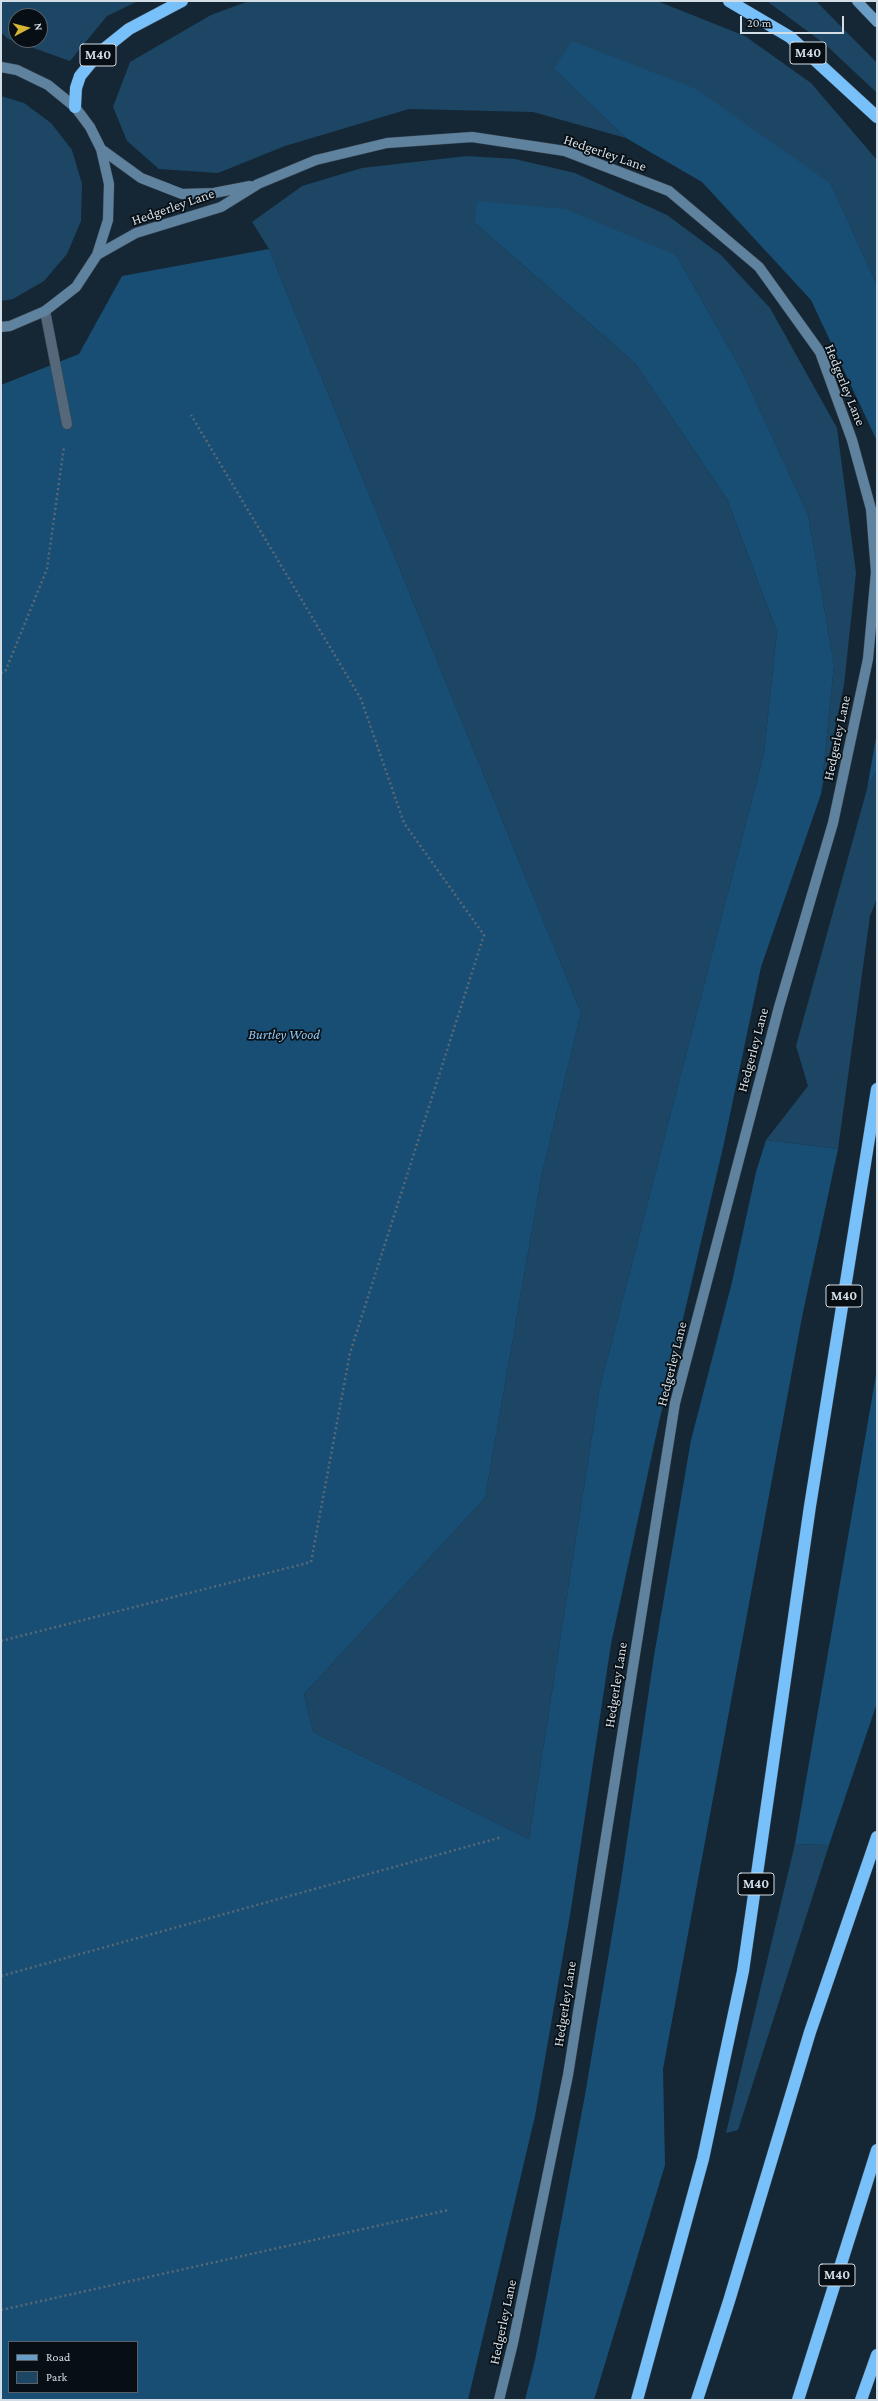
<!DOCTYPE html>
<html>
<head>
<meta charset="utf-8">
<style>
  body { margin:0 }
  #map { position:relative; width:878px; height:2401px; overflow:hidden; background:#152735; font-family:"Crimson Pro",serif }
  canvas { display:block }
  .frame { position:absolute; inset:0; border:2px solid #d2dde6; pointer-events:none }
  .legend { position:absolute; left:8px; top:2341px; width:130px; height:52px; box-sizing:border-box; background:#070f15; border:1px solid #586169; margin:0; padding:5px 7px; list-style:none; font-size:12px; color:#d2dde6 }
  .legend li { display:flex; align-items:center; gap:8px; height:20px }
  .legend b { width:20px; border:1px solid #586169 }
  .north { position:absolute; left:8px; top:8px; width:40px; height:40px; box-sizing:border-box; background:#070f15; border:1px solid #586169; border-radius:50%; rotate:83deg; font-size:11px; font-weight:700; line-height:16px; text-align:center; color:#d2dde6 }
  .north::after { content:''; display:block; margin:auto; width:14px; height:18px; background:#d6b534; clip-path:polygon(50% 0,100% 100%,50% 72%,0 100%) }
  .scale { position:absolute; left:740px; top:16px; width:104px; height:18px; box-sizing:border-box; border:2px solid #d2dde6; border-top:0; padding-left:5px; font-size:12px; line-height:14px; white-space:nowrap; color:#d2dde6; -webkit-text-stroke:3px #070f15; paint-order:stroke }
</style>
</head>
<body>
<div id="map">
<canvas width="878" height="2401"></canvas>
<div class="frame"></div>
<ul class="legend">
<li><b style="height:5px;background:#6a9dc6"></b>Road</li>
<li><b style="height:11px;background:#1c4664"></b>Park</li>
</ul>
<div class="north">N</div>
<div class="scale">20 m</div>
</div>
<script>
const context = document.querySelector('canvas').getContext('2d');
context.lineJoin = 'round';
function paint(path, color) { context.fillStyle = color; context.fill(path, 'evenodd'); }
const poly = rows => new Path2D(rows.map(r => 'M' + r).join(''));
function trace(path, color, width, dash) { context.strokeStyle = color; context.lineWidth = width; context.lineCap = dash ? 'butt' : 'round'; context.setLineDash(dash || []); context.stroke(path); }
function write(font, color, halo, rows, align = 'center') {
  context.font = font + ' "Crimson Pro",serif'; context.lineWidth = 3.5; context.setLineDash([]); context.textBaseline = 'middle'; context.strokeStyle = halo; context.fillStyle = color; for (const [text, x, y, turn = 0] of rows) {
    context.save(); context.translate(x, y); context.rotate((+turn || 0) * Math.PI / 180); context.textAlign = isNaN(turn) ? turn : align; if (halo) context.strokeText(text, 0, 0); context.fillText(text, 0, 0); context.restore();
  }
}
const green = poly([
  [1,1,138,1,107,16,70,61,8,39,1,32],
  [16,16,40,16,40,40,16,40],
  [249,1,657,1,745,36,811,83,877,160,877,285,831,184,554,69,626,138,533,112,409,109,285,146,218,173,159,169,127,141,113,107,130,62,211,15],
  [767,1,816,1,877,63,877,93,826,45],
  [1,96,24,103,51,123,72,150,82,184,81,221,67,254,44,281,13,299,1,301],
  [467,156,515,159,575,173,667,215,721,255,770,308,837,428,856,573,844,685,821,794,834,665,808,515,742,371,676,255,475,223,635,363,727,499,777,632,764,753,599,1391,529,1839,313,1732,304,1694,485,1498,542,1173,581,1013,269,249,252,222,302,186,362,168],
  [877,770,877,898,870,916,838,1149,766,1140,808,1086,796,1046,867,789],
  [795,1844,829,1845,738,2130,726,2133]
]);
const forest = poly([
  [572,41,696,89,831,184,877,285,877,441,811,300,702,182,626,138,554,69],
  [477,201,565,209,676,255,742,371,808,515,834,665,821,794,761,967,724,1143,659,1422,611,1644,571,1909,535,2116,468,2400,1,2400,1,385,79,354,122,276,269,249,581,1013,542,1173,485,1498,304,1694,313,1732,529,1839,599,1391,764,753,777,632,727,499,635,363,475,223],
  [9,2342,137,2342,137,2392,9,2392],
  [877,732,877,770,867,789],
  [766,1140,838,1149,802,1317,663,2069,665,2165,594,2400,525,2400,535,2360,585,2095,621,1881,654,1656,691,1440,732,1282,756,1172],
  [877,1369,877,1703,829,1845,795,1844]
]);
const path = poly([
  [1,673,5,672,47,569,64,446],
  [1,1641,311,1562,350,1353,484,935,404,823,361,699,191,415],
  [1,1976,502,1837],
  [1,2310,448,2210]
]);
const lane = poly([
  [45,311,67,424]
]);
const secondary = poly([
  [1,67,17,70,48,85,75,107,90,127,101,149,109,184,108,220,97,255,76,287,45,311,10,326,1,327],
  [101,149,141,178,182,194,214,193,250,186],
  [97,255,136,233,221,207,258,184,316,160,387,143,472,137,565,151,669,191,759,267,820,352,852,440,871,509,876,572,868,659,833,823,779,1007,675,1403,568,2075,513,2343,499,2400]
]);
const primary = poly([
  [857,1,877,22]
]);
const highway = poly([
  [729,1,790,37,877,117],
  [75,107,76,88,80,76,99,53,129,29,182,1],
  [637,2400,703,2159,743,1971,810,1506,877,1089],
  [697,2400,729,2301,810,2032,877,1837],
  [798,2400,877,2150],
  [861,2400,877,2355]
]);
const shields = [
  [808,53,36],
  [98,55,36],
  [844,1296,36],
  [756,1884,36],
  [837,2275,36]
];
const shieldNames = [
  ["M40",808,53],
  ["M40",98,55],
  ["M40",844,1296],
  ["M40",756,1884],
  ["M40",837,2275]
];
const streetNames = [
  ["Hedgerley Lane",605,153,19],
  ["Hedgerley Lane",173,207,-19],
  ["Hedgerley Lane",845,385,68],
  ["Hedgerley Lane",837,738,-78],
  ["Hedgerley Lane",753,1050,-75],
  ["Hedgerley Lane",672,1364,-76],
  ["Hedgerley Lane",616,1685,-81],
  ["Hedgerley Lane",565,2004,-81],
  ["Hedgerley Lane",503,2322,-78]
];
const parkNames = [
  ["Burtley Wood",284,1035]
];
paint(green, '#1c4664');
paint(forest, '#184e74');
trace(lane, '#374551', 11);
trace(secondary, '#374551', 11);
trace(primary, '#374551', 11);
trace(highway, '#374551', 13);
trace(path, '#596975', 2.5, [2, 3]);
trace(lane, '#546879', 10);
trace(secondary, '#5f829f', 10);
trace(primary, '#6a9dc6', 10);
trace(highway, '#78c0f9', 12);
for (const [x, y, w] of shields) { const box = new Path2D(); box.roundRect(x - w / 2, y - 11, w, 22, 3); context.fillStyle = '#070f15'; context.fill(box); trace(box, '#d2dde6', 1); }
write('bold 13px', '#d2dde6', null, shieldNames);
write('14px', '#d2dde6', '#070f15', streetNames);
write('italic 14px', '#91c5f0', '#070f15', parkNames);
</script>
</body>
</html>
